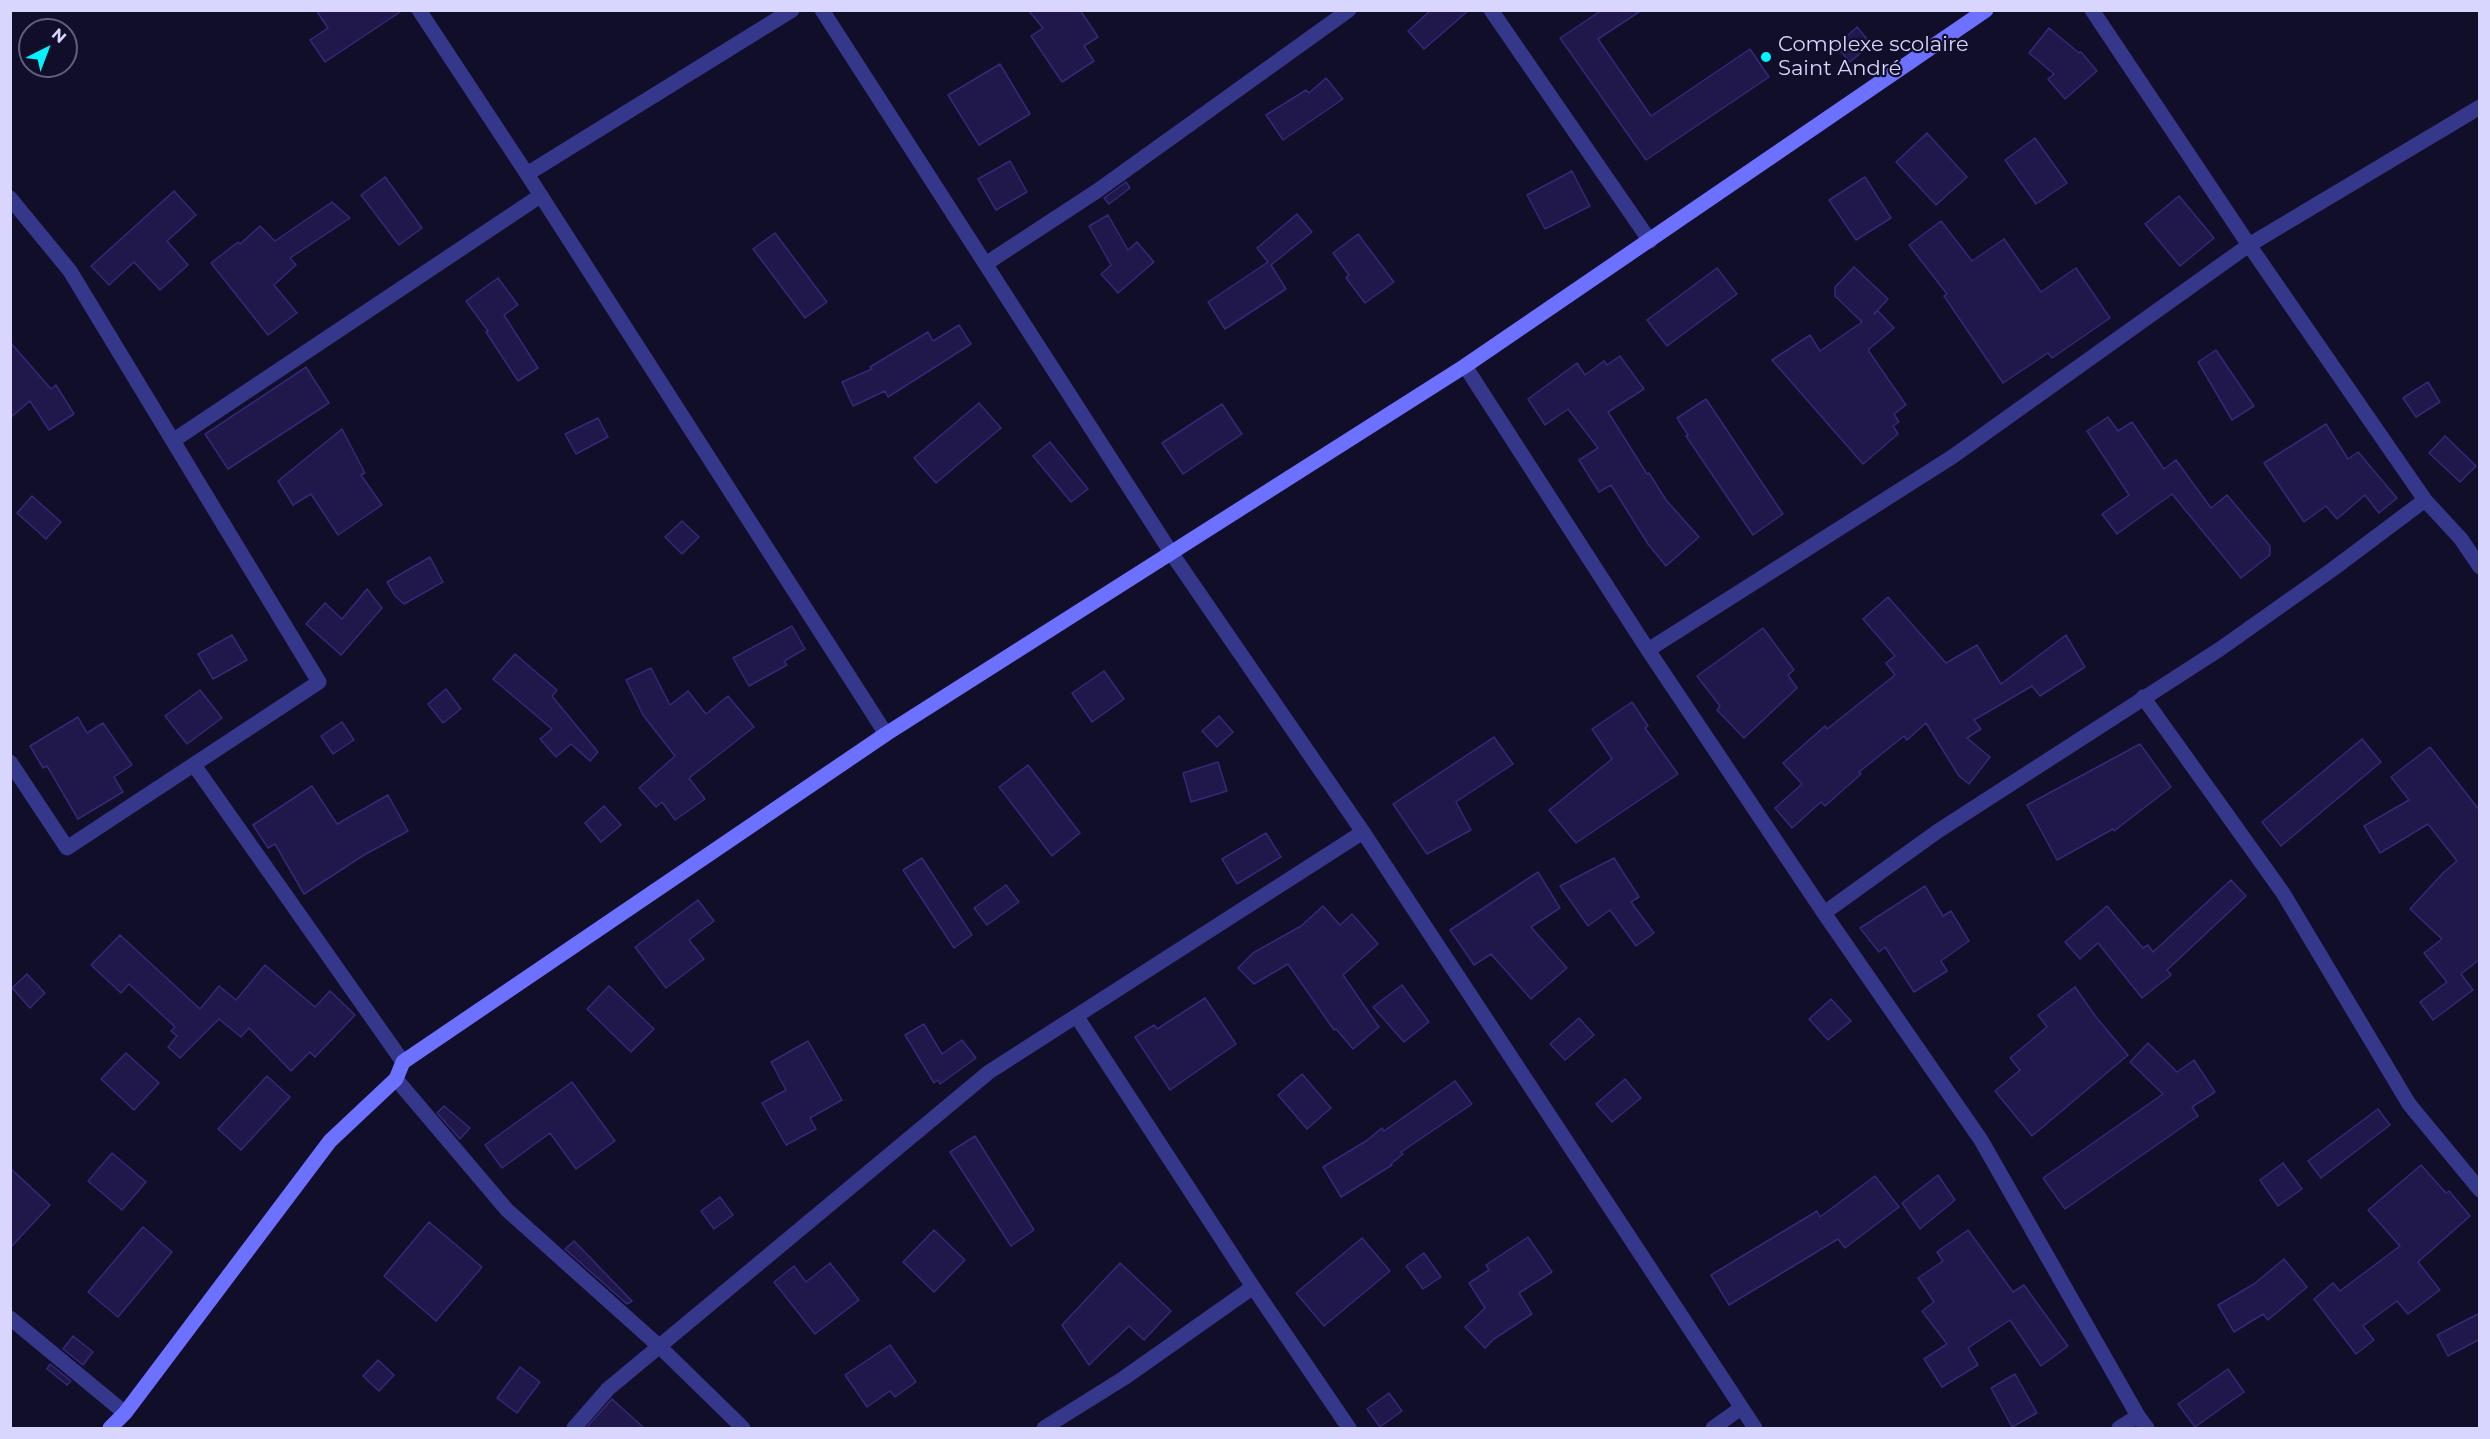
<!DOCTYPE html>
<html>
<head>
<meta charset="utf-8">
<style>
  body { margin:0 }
  #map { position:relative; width:2490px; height:1439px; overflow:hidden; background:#110e29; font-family:Montserrat,sans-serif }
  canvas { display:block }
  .frame { position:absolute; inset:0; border:12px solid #d8d5ff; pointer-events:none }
  .north { position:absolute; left:18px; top:18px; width:60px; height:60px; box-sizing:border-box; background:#110e29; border:2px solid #615e7f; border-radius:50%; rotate:42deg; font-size:16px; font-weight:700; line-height:24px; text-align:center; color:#d8d5ff }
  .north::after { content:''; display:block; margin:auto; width:21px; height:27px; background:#01f4ff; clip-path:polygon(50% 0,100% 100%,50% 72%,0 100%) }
</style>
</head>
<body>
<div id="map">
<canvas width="2490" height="1439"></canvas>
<div class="frame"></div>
<div class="north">N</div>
</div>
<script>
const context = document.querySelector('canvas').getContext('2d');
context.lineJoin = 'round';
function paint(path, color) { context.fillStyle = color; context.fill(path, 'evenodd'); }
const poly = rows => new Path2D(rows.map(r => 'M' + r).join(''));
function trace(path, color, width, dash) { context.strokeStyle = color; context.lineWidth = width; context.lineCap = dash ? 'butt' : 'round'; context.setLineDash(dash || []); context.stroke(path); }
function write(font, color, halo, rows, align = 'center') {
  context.font = font + ' Montserrat,sans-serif'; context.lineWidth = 4.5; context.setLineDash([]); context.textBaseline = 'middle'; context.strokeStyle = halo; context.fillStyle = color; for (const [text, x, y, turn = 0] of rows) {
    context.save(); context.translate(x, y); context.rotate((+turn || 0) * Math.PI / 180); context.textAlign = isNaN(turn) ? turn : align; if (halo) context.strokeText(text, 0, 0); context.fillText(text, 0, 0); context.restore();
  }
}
const building = poly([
  [316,10,403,10,325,62,310,40,328,28,316,10],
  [1028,10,1080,10,1098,37,1084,46,1094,61,1062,82,1031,36,1043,28,1028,10],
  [1431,10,1469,10,1424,49,1408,31,1431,10],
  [1602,10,1642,10,1598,39,1651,116,1750,49,1769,77,1646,160,1560,38,1602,10],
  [1857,27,1871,44,1850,62,1836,46,1857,27],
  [2049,28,2079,53,2081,52,2097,71,2065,99,2048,79,2054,74,2029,53,2049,28],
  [1000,64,1030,114,979,145,948,95,1000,64],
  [1326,78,1343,99,1283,140,1266,115,1306,90,1309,93,1326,78],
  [1927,133,1967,177,1936,205,1896,162,1927,133],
  [2035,138,2067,183,2036,204,2005,160,2035,138],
  [1010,161,1027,192,996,210,978,179,1010,161],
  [1572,171,1590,206,1545,229,1527,195,1572,171],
  [385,177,422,228,399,245,361,195,385,177],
  [1865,177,1891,218,1856,240,1829,200,1865,177],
  [1126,182,1130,188,1109,204,1104,198,1126,182],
  [174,191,196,215,167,241,188,265,160,290,134,262,109,285,91,266,174,191],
  [2179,196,2214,238,2180,266,2145,224,2179,196],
  [332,202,350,218,290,258,296,265,274,285,297,313,268,335,211,263,238,242,240,244,260,226,275,241,332,202],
  [1297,214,1312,232,1271,265,1286,289,1225,329,1208,302,1268,262,1257,248,1297,214],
  [1108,215,1128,250,1137,242,1154,262,1118,293,1101,274,1111,265,1089,226,1108,215],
  [1941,221,1972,261,2004,239,2041,292,2076,268,2110,318,2052,358,2048,353,2003,383,1944,296,1947,294,1909,245,1941,221],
  [775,233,827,302,805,318,753,249,775,233],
  [1358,234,1394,282,1365,303,1346,278,1349,275,1333,253,1358,234],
  [1854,267,1888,299,1874,314,1878,311,1894,328,1868,350,1906,405,1894,414,1899,422,1893,426,1898,434,1863,464,1772,360,1810,335,1820,351,1862,322,1835,296,1835,287,1854,267],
  [1717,268,1737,294,1667,346,1647,320,1717,268],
  [498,278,518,305,504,315,538,368,518,381,486,332,488,331,466,301,498,278],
  [959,325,971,344,888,397,885,391,853,406,842,382,872,369,870,367,928,332,933,341,959,325],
  [10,342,51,389,56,385,74,414,49,430,30,401,10,418,10,342],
  [2216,350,2254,406,2232,420,2198,362,2216,350],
  [1620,356,1644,389,1608,412,1647,474,1649,473,1666,500,1699,537,1666,566,1648,544,1611,485,1599,492,1579,460,1598,448,1568,409,1545,425,1528,399,1577,363,1585,375,1604,361,1607,365,1620,356],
  [306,367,329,403,228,469,205,434,306,367],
  [2428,382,2440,402,2416,417,2403,398,2428,382],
  [1706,399,1783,514,1753,535,1686,436,1688,435,1677,418,1706,399],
  [979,403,1001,428,936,483,914,458,979,403],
  [1222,404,1242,434,1183,474,1162,443,1222,404],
  [2108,417,2118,431,2132,422,2164,469,2176,460,2211,508,2227,495,2270,546,2270,555,2241,578,2172,494,2117,534,2102,514,2129,495,2087,431,2108,417],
  [598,418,608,437,576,454,565,434,598,418],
  [2326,424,2348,459,2358,452,2397,498,2379,513,2365,495,2337,519,2326,506,2304,522,2264,463,2326,424],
  [342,429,365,473,361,475,382,505,338,535,311,494,293,505,278,481,342,429],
  [2445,436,2476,466,2460,482,2429,453,2445,436],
  [1050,442,1088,489,1071,502,1033,456,1050,442],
  [32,496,61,522,46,539,17,513,32,496],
  [682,521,699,537,682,554,665,537,682,521],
  [430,557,443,582,404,604,395,596,387,582,430,557],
  [367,589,382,608,341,655,306,624,325,603,342,619,367,589],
  [1888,597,1946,663,1977,645,2001,684,2066,635,2085,667,2040,696,2032,686,1974,720,1981,729,1967,738,1990,757,1969,784,1959,776,1926,723,1907,740,1904,736,1859,772,1861,774,1825,806,1821,802,1792,828,1775,808,1802,784,1783,763,1825,726,1827,729,1895,675,1886,663,1895,656,1863,619,1888,597],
  [792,626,805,649,784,661,787,665,749,686,733,658,792,626],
  [1763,628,1794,670,1788,675,1797,688,1744,738,1717,710,1720,706,1697,676,1763,628],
  [232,635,247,660,213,679,198,654,232,635],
  [515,654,557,690,552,696,598,752,590,761,571,744,556,757,540,739,552,729,493,679,515,654],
  [651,668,670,705,688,691,706,714,728,696,754,727,689,778,705,799,675,820,662,802,656,807,639,788,675,756,643,715,626,680,651,668],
  [1104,671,1124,699,1092,722,1072,693,1104,671],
  [446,689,461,709,443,723,428,704,446,689],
  [200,690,222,718,187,744,165,716,200,690],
  [1632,702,1648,726,1645,728,1678,774,1576,843,1549,810,1612,759,1592,729,1632,702],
  [1219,716,1233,732,1217,747,1202,731,1219,716],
  [78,717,87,733,103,723,132,765,114,777,123,792,78,819,47,766,43,768,30,746,78,717],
  [342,722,354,740,333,754,321,736,342,722],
  [1494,737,1513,764,1456,802,1471,830,1427,854,1393,804,1494,737],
  [2362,739,2381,762,2281,846,2262,822,2362,739],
  [2140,744,2171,787,2114,831,2113,829,2057,860,2027,805,2140,744],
  [2430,747,2480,811,2480,959,2461,974,2473,990,2433,1020,2420,1002,2447,982,2424,953,2442,939,2410,909,2443,873,2457,861,2428,824,2380,853,2364,826,2409,800,2391,777,2430,747],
  [1218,762,1227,791,1191,802,1183,773,1218,762],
  [1028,765,1080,833,1052,856,999,787,1028,765],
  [312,786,337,824,388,795,408,831,364,855,304,894,275,844,268,848,253,825,312,786],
  [604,806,621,825,601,842,585,823,604,806],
  [1266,833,1281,857,1237,884,1222,859,1266,833],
  [922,858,972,935,954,948,903,870,922,858],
  [1614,858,1639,897,1631,902,1654,933,1636,946,1610,910,1588,926,1560,886,1614,858],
  [1538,872,1560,908,1531,927,1567,968,1531,999,1491,954,1474,965,1450,930,1538,872],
  [2231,880,2246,896,2167,970,2171,975,2142,998,2098,943,2080,959,2065,942,2107,906,2143,948,2148,945,2153,952,2231,880],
  [1006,885,1019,902,987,925,974,908,1006,885],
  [1925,886,1943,916,1951,911,1969,941,1941,961,1947,971,1914,992,1885,947,1879,952,1860,928,1925,886],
  [698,900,714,921,689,940,704,959,666,988,635,947,698,900],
  [1323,906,1340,925,1352,914,1378,944,1343,975,1379,1027,1353,1049,1336,1029,1334,1030,1288,964,1254,984,1238,968,1253,953,1301,926,1323,906],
  [120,935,200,1009,219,986,236,1000,265,965,315,1007,330,991,355,1015,315,1057,310,1052,291,1071,249,1028,241,1037,219,1019,180,1058,168,1047,177,1036,171,1031,175,1027,129,984,121,993,91,965,120,935],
  [27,974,45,993,30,1008,12,988,27,974],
  [1402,985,1429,1022,1404,1042,1373,1007,1402,985],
  [609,986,654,1029,631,1052,587,1009,609,986],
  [2075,987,2096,1017,2128,1055,2032,1136,1995,1091,2020,1070,2010,1058,2047,1027,2038,1015,2075,987],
  [1205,998,1236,1044,1170,1090,1135,1037,1154,1025,1157,1029,1205,998],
  [1831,999,1851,1021,1828,1040,1809,1019,1831,999],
  [1579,1018,1594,1035,1565,1060,1550,1044,1579,1018],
  [924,1024,942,1054,962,1040,976,1058,940,1084,938,1080,934,1083,905,1035,924,1024],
  [808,1041,842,1100,810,1118,816,1129,786,1145,762,1103,786,1090,771,1062,808,1041],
  [2148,1043,2177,1072,2194,1060,2215,1092,2192,1107,2198,1116,2065,1209,2043,1178,2163,1094,2130,1062,2148,1043],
  [126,1053,159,1083,134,1110,101,1079,126,1053],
  [1302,1074,1331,1108,1307,1129,1278,1095,1302,1074],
  [267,1076,290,1097,241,1150,218,1129,267,1076],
  [1625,1079,1641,1098,1612,1122,1596,1104,1625,1079],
  [1455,1081,1472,1104,1401,1152,1403,1154,1391,1164,1392,1165,1341,1197,1323,1167,1366,1141,1382,1128,1384,1131,1455,1081],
  [572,1082,615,1141,576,1169,550,1133,502,1168,485,1145,572,1082],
  [444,1106,470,1128,460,1139,437,1113,444,1106],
  [2378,1109,2390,1125,2321,1178,2308,1161,2378,1109],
  [975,1136,1034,1230,1011,1246,950,1152,975,1136],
  [112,1153,146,1182,122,1210,88,1181,112,1153],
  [2283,1163,2302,1189,2278,1206,2260,1180,2283,1163],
  [2421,1165,2446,1193,2449,1191,2470,1216,2418,1262,2440,1290,2408,1314,2397,1301,2363,1326,2374,1340,2356,1354,2314,1299,2333,1283,2340,1291,2400,1246,2368,1210,2421,1165],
  [10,1168,50,1205,10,1248,10,1168],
  [1938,1175,1955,1200,1920,1229,1902,1203,1938,1175],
  [1875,1176,1899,1207,1845,1248,1838,1239,1729,1305,1711,1275,1817,1211,1820,1217,1875,1176],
  [720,1197,733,1215,714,1229,701,1211,720,1197],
  [429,1222,482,1267,436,1321,384,1276,429,1222],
  [143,1227,172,1252,118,1317,88,1292,143,1227],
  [934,1230,965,1260,934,1292,903,1262,934,1230],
  [1968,1230,2013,1292,2024,1285,2068,1346,2041,1366,2010,1320,1968,1348,1978,1365,1942,1387,1924,1359,1947,1344,1922,1311,1934,1302,1918,1278,1943,1261,1937,1252,1968,1230],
  [1528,1237,1552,1272,1519,1293,1532,1314,1494,1339,1485,1348,1465,1327,1485,1308,1469,1283,1489,1270,1486,1265,1528,1237],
  [1362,1238,1390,1271,1324,1326,1296,1293,1362,1238],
  [574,1241,632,1301,627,1304,565,1249,574,1241],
  [1424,1253,1441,1277,1423,1289,1406,1266,1424,1253],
  [2284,1259,2307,1287,2268,1320,2263,1314,2234,1332,2218,1305,2254,1284,2284,1259],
  [830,1263,859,1300,815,1334,774,1282,794,1266,806,1282,830,1263],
  [1120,1263,1171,1311,1144,1340,1129,1326,1089,1365,1062,1325,1120,1263],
  [2480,1313,2480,1339,2448,1356,2437,1335,2480,1313],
  [73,1336,93,1352,83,1365,63,1349,73,1336],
  [890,1345,916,1382,895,1397,890,1391,867,1407,845,1375,890,1345],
  [378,1360,394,1375,379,1391,363,1376,378,1360],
  [50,1364,71,1381,67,1385,47,1369,50,1364],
  [520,1367,540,1382,517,1413,497,1398,520,1367],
  [2228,1369,2244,1392,2195,1427,2178,1404,2228,1369],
  [2015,1374,2037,1413,2012,1427,1991,1388,2015,1374],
  [1389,1393,1402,1411,1380,1427,1367,1409,1389,1393],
  [612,1399,644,1428,586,1428,612,1399]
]);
const street = poly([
  [419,10,527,174,886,734],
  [822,10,1172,554,1363,832,1755,1428],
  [1491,10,1650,241],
  [2092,10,2249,245,2425,500,2461,539,2480,567],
  [527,174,792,10],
  [10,198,70,271,319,682,67,848,10,762],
  [987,263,1097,191,1349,10],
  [1465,366,1648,650,1824,913,1981,1140,2138,1416,2147,1428],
  [174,440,540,196],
  [1648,650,1952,457,2249,245,2480,107],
  [2143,697,2283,893,2409,1104,2480,1190],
  [194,765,403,1062],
  [1824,913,1938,831,2220,649,2333,569,2425,500],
  [1077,1017,1253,1287,1349,1428],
  [396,1079,507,1210,660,1347,743,1428],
  [10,1318,125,1413],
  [574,1428,608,1389,989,1072,1363,832],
  [1044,1428,1124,1378,1253,1287],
  [1713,1428,1741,1408],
  [2119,1428,2138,1416]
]);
const secondary = poly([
  [110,1428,125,1413,330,1141,396,1079,403,1062,886,734,1465,366,1986,10]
]);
const markers = [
  [1766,57,6,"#01f4ff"]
];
const poiNames = [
  ["Complexe scolaire",1778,45],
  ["Saint André",1778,69]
];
paint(building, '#20184b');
trace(building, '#342979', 1.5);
trace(street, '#35378b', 15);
trace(secondary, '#6c71ff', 15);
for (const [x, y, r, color] of markers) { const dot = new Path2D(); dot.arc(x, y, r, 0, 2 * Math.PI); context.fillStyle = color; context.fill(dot); trace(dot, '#110e29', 2); }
write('21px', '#d8d5ff', '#110e29', poiNames, 'left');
</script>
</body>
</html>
